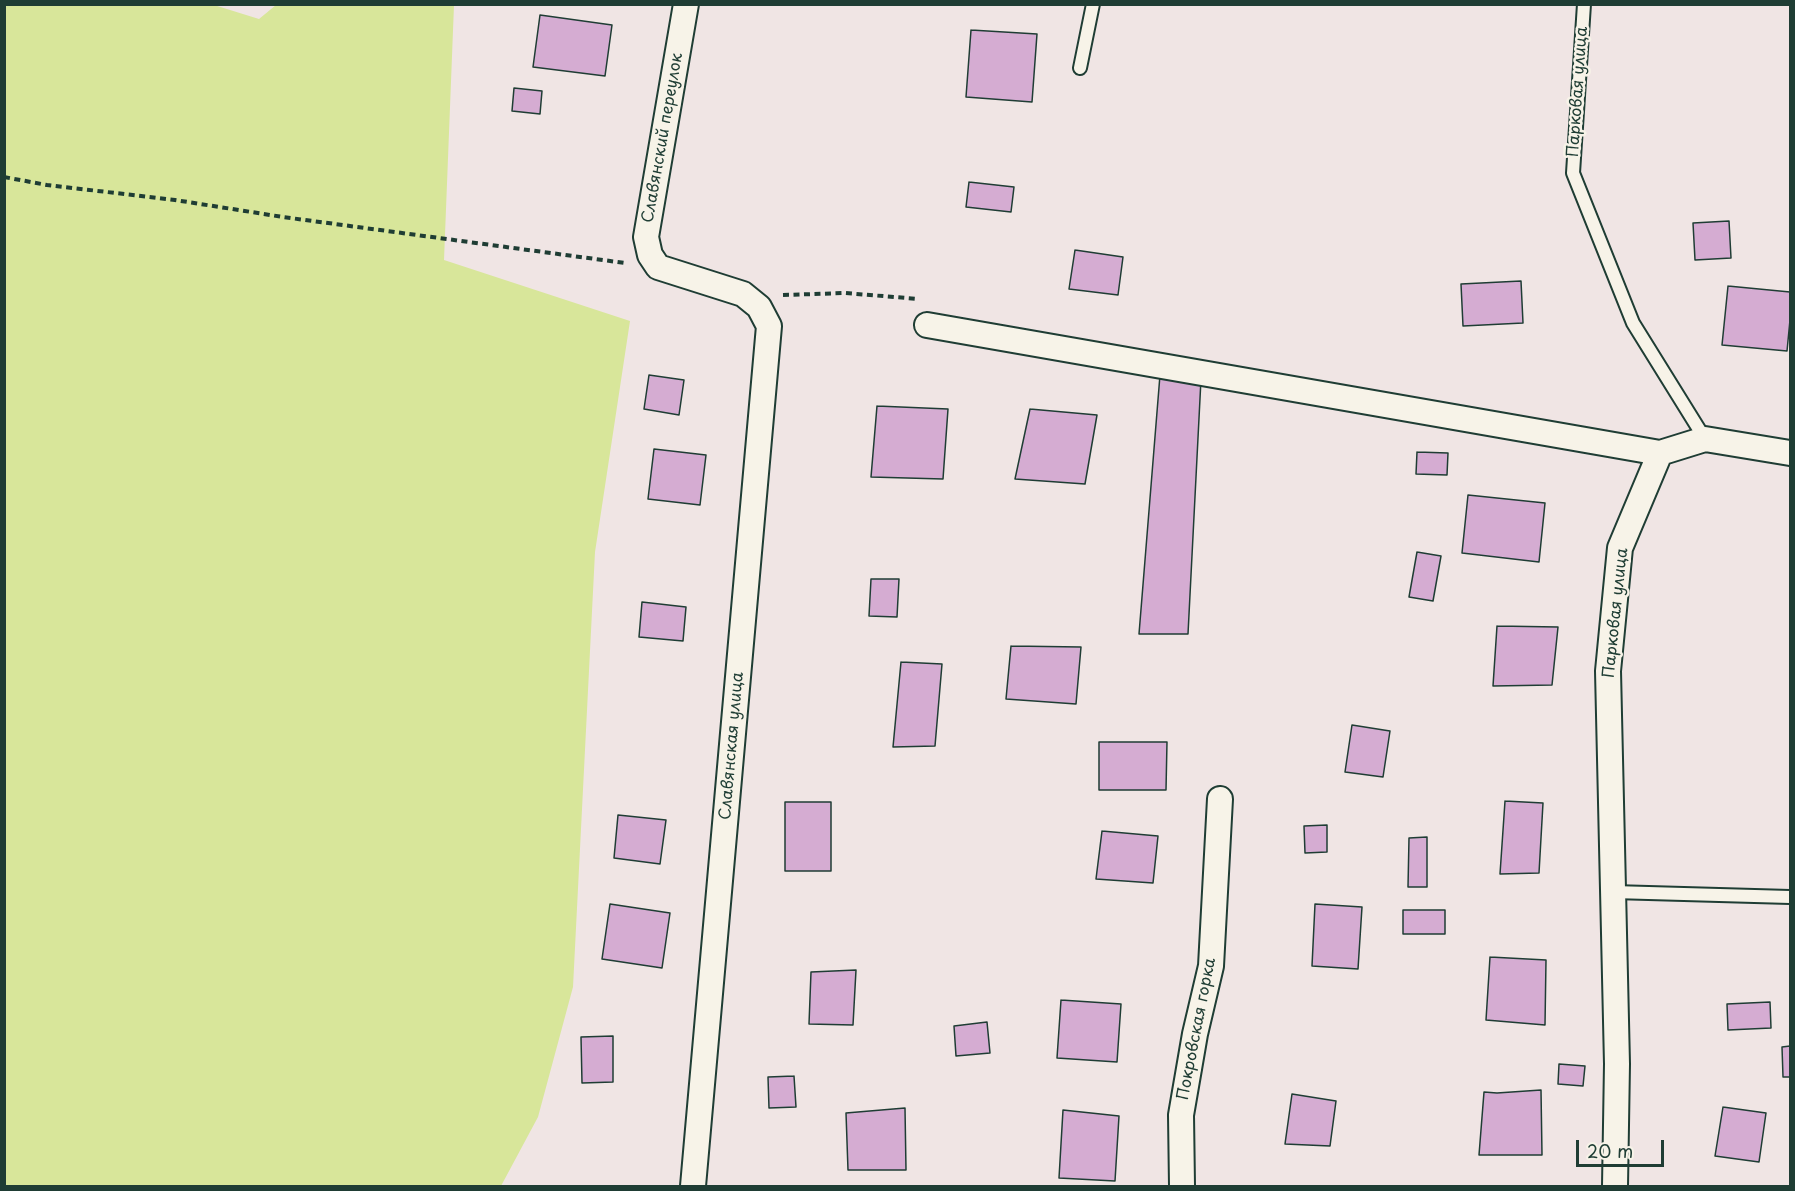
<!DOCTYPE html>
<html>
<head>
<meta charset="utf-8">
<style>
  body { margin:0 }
  #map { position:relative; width:1795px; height:1191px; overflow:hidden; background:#f0e5e4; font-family:"Playpen Sans",sans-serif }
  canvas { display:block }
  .frame { position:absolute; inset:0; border:6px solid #1f3d34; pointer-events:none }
  .scale { position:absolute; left:1576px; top:1140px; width:88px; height:27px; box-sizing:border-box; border:3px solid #1f3d34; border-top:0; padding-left:8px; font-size:18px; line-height:21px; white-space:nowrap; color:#1f3d34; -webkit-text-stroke:4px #f7f3e8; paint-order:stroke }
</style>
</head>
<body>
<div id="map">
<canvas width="1795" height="1191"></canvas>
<div class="frame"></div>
<div class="scale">20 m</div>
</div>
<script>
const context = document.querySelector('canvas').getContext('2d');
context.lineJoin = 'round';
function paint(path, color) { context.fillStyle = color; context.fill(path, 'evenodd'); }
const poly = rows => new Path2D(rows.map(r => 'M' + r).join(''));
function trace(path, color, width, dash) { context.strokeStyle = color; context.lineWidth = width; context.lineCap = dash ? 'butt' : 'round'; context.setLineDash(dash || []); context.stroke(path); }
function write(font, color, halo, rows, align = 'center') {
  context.font = font + ' "Playpen Sans",sans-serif'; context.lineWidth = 5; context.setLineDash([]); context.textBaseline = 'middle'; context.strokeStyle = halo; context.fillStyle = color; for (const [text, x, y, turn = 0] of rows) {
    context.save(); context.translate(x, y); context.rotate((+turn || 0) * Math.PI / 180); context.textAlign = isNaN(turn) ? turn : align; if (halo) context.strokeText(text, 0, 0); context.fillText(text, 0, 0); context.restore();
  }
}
const green = poly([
  [5,4,214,5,259,19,276,5,454,5,444,260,630,321,595,552,573,987,538,1117,501,1186,5,1186]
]);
const building = poly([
  [540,15,612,25,605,76,533,67,540,15],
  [971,30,1037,34,1032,102,966,97,971,30],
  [514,88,542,91,540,114,512,111,514,88],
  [969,182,1014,187,1011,212,966,207,969,182],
  [1729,221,1731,258,1695,260,1693,223,1729,221],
  [1075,250,1123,257,1118,295,1069,289,1075,250],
  [1521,281,1523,323,1463,326,1461,284,1521,281],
  [1728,286,1790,292,1790,320,1787,351,1722,345,1728,286],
  [649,375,684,380,679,415,644,409,649,375],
  [1160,375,1201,379,1188,634,1139,634,1160,375],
  [877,406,948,409,943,479,871,477,877,406],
  [1030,409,1097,415,1085,484,1015,479,1030,409],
  [654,449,706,455,700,505,648,499,654,449],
  [1417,452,1448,453,1447,475,1416,474,1417,452],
  [1468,495,1545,503,1539,562,1462,553,1468,495],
  [1417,552,1441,556,1433,601,1409,597,1417,552],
  [871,579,899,579,897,617,869,616,871,579],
  [642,602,686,607,683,641,639,637,642,602],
  [1497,626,1558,627,1552,685,1493,686,1497,626],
  [1011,646,1081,647,1076,704,1006,699,1011,646],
  [901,662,942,664,935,746,893,747,901,662],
  [1352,725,1390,731,1383,777,1345,772,1352,725],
  [1099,742,1167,742,1166,790,1099,790,1099,742],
  [1505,801,1543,803,1539,873,1500,874,1505,801],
  [785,802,831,802,831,871,785,871,785,802],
  [618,815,666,820,660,864,614,858,618,815],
  [1327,825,1327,852,1305,853,1304,826,1327,825],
  [1102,831,1158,836,1153,883,1096,879,1102,831],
  [1427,837,1427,887,1408,887,1409,838,1427,837],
  [610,904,670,913,662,968,602,959,610,904],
  [1315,904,1362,907,1358,969,1312,966,1315,904],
  [1403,910,1445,910,1445,934,1403,934,1403,910],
  [1490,957,1546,960,1545,1025,1486,1020,1490,957],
  [856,970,853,1025,809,1024,811,972,856,970],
  [1061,1000,1121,1004,1117,1062,1057,1058,1061,1000],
  [1770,1002,1771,1028,1728,1030,1727,1004,1770,1002],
  [987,1022,990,1053,956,1056,954,1026,987,1022],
  [613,1036,613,1082,582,1083,581,1037,613,1036],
  [1790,1046,1790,1077,1783,1077,1782,1047,1790,1046],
  [1559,1064,1585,1066,1583,1086,1558,1084,1559,1064],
  [794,1076,796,1107,769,1108,768,1077,794,1076],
  [1541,1090,1542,1155,1479,1155,1484,1092,1497,1093,1541,1090],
  [1292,1094,1336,1101,1330,1146,1285,1144,1292,1094],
  [1723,1107,1766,1113,1759,1162,1715,1156,1723,1107],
  [905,1108,906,1170,848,1170,846,1113,905,1108],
  [1063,1110,1119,1116,1115,1181,1059,1178,1063,1110]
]);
const path = poly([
  [4,177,47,185,175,200,283,217,625,263],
  [783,295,845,293,919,299]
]);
const lane = poly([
  [1584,4,1573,173,1633,323,1705,439],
  [1080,68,1093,4],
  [1613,892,1790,897]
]);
const street = poly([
  [686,4,646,237,650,255,658,267,743,294,759,307,769,326,693,1186],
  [927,325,1660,453],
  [1182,1186,1181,1115,1195,1034,1211,966,1220,799],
  [1615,1186,1617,1064,1608,671,1620,548,1660,453,1705,439,1790,453]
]);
const streetNames = [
  ["Парковая улица",1578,92,-86],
  ["Славянский переулок",663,138,-80],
  ["Парковая улица",1616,613,-84],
  ["Славянская улица",732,746,-85],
  ["Покровская горка",1197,1029,-79]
];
paint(green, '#d8e69a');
paint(building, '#d5acd2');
trace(building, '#1f3d34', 1.5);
trace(lane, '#1f3d34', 16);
trace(street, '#1f3d34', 28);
trace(path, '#1f3d34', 4, [6, 4.5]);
trace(lane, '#f7f3e8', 12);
trace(street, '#f7f3e8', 24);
write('16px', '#1f3d34', '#f7f3e8', streetNames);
</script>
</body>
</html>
